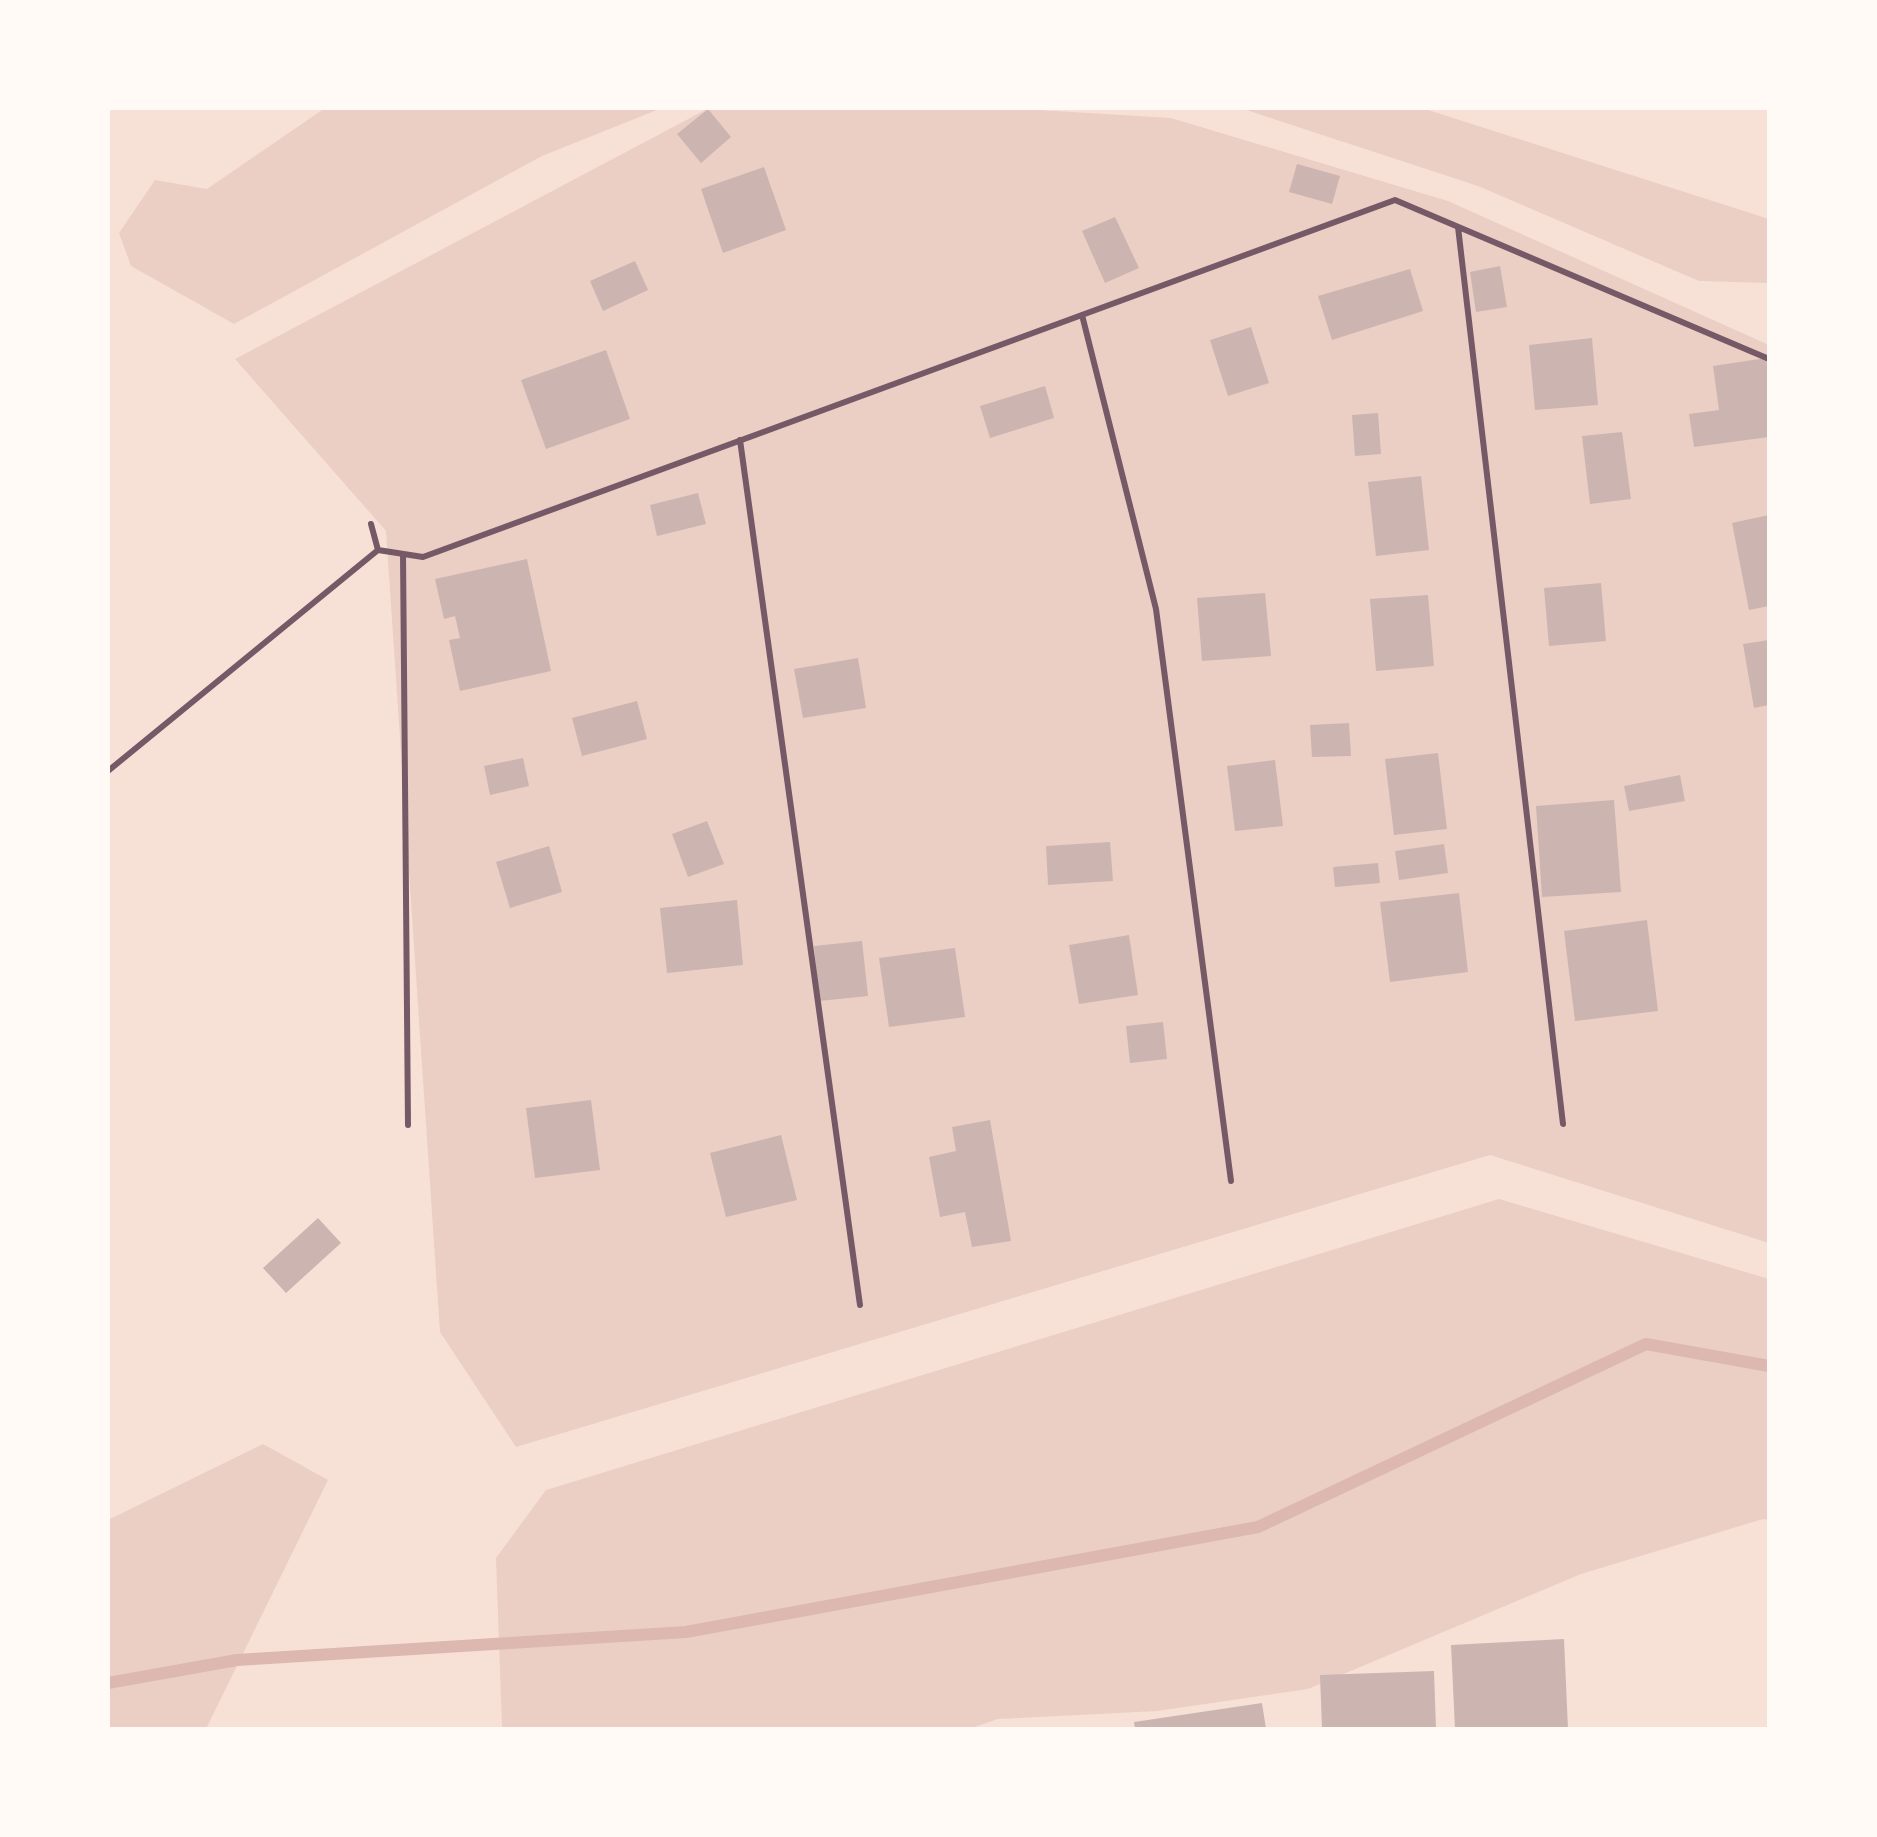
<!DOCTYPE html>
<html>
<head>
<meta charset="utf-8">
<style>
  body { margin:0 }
  #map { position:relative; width:1877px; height:1837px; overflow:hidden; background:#f7e1d7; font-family:Overpass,sans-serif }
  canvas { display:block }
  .frame { position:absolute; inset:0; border:110px solid #fffaf5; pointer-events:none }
</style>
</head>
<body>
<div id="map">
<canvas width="1877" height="1837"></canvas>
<div class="frame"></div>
</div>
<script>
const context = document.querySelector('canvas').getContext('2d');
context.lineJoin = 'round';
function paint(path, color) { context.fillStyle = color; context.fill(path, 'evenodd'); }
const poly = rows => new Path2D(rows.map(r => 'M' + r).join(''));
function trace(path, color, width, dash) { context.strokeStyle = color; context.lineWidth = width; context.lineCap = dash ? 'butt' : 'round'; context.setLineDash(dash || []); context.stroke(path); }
const green = poly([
  [325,108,662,108,542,156,234,324,131,266,119,233,155,180,207,189],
  [709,108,1006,108,1171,118,1448,201,1769,345,1769,1243,1490,1155,516,1447,440,1332,386,531,235,359],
  [1240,108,1422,108,1769,219,1769,283,1699,281,1478,186],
  [1499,1199,1769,1279,1769,1520,1763,1519,1581,1574,1308,1689,1157,1711,998,1719,969,1729,502,1727,496,1558,546,1490],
  [263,1444,328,1480,206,1729,108,1729,108,1520]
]);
const stream = poly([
  [108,1683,237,1660,686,1632,1258,1527,1646,1344,1769,1366]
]);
const building = poly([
  [708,109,731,137,701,163,677,134],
  [1297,164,1340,176,1332,204,1289,192],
  [764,167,786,230,723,253,701,189],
  [1115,217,1139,268,1105,283,1082,231],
  [635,261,648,290,603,311,590,281],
  [1500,266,1507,307,1476,312,1470,272],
  [1410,269,1423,311,1332,340,1318,296],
  [1251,327,1269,383,1228,396,1210,340],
  [1592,338,1598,405,1535,410,1529,345],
  [606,350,630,419,546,449,521,380],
  [1766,358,1769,379,1769,437,1694,447,1689,414,1719,410,1713,366],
  [1045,386,1054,418,990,438,980,406],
  [1378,413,1381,454,1355,456,1352,415],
  [1622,432,1631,499,1590,504,1582,436],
  [1421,476,1429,550,1376,556,1368,482],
  [698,493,706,524,657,536,650,505],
  [1769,515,1769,606,1749,610,1732,523],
  [527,559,551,671,460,691,449,640,460,638,455,616,444,619,435,579],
  [1601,583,1606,641,1549,646,1544,588],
  [1265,593,1271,656,1202,661,1197,598],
  [1428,595,1434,666,1376,671,1370,599],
  [1769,640,1769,705,1754,708,1743,644],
  [858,658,866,708,803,718,794,669],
  [637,701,647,739,582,756,572,718],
  [1349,723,1351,756,1312,757,1310,725],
  [1438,753,1447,829,1394,835,1385,759],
  [523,758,529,786,490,795,484,766],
  [1275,760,1283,826,1235,831,1227,766],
  [1680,775,1685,801,1629,811,1624,786],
  [1614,800,1621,892,1542,897,1536,806],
  [707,821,724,864,688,877,672,834],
  [1110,842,1113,881,1048,885,1046,846],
  [1444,844,1448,873,1399,880,1395,851],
  [549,846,562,892,510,908,496,862],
  [1378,863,1380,883,1335,887,1333,867],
  [1459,893,1468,972,1390,982,1380,902],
  [737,900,743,965,667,973,660,908],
  [1647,920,1658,1011,1575,1021,1564,931],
  [1129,935,1138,995,1079,1004,1069,945],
  [862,941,868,996,819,1001,814,946],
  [955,948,965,1017,889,1027,879,958],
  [1163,1022,1167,1059,1130,1063,1126,1026],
  [591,1100,600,1170,535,1178,526,1108],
  [990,1120,1011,1241,972,1247,965,1212,940,1217,929,1157,956,1151,952,1127],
  [781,1135,797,1200,726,1217,710,1153],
  [318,1218,341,1243,286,1293,263,1268],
  [1564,1639,1568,1729,1455,1729,1451,1645],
  [1434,1671,1436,1729,1322,1729,1320,1675],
  [1262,1703,1266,1729,1135,1729,1134,1722]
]);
const service = poly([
  [1458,227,1563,1124],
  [1082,315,1156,609,1231,1181],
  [740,440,860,1305],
  [371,524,378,550,423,557,1395,200,1769,359],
  [403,554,408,1125],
  [108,771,378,550]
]);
paint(green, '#ebcfc5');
trace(stream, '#dcb8b0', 12);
paint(building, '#ccb4b1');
trace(service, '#755966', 6);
</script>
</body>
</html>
